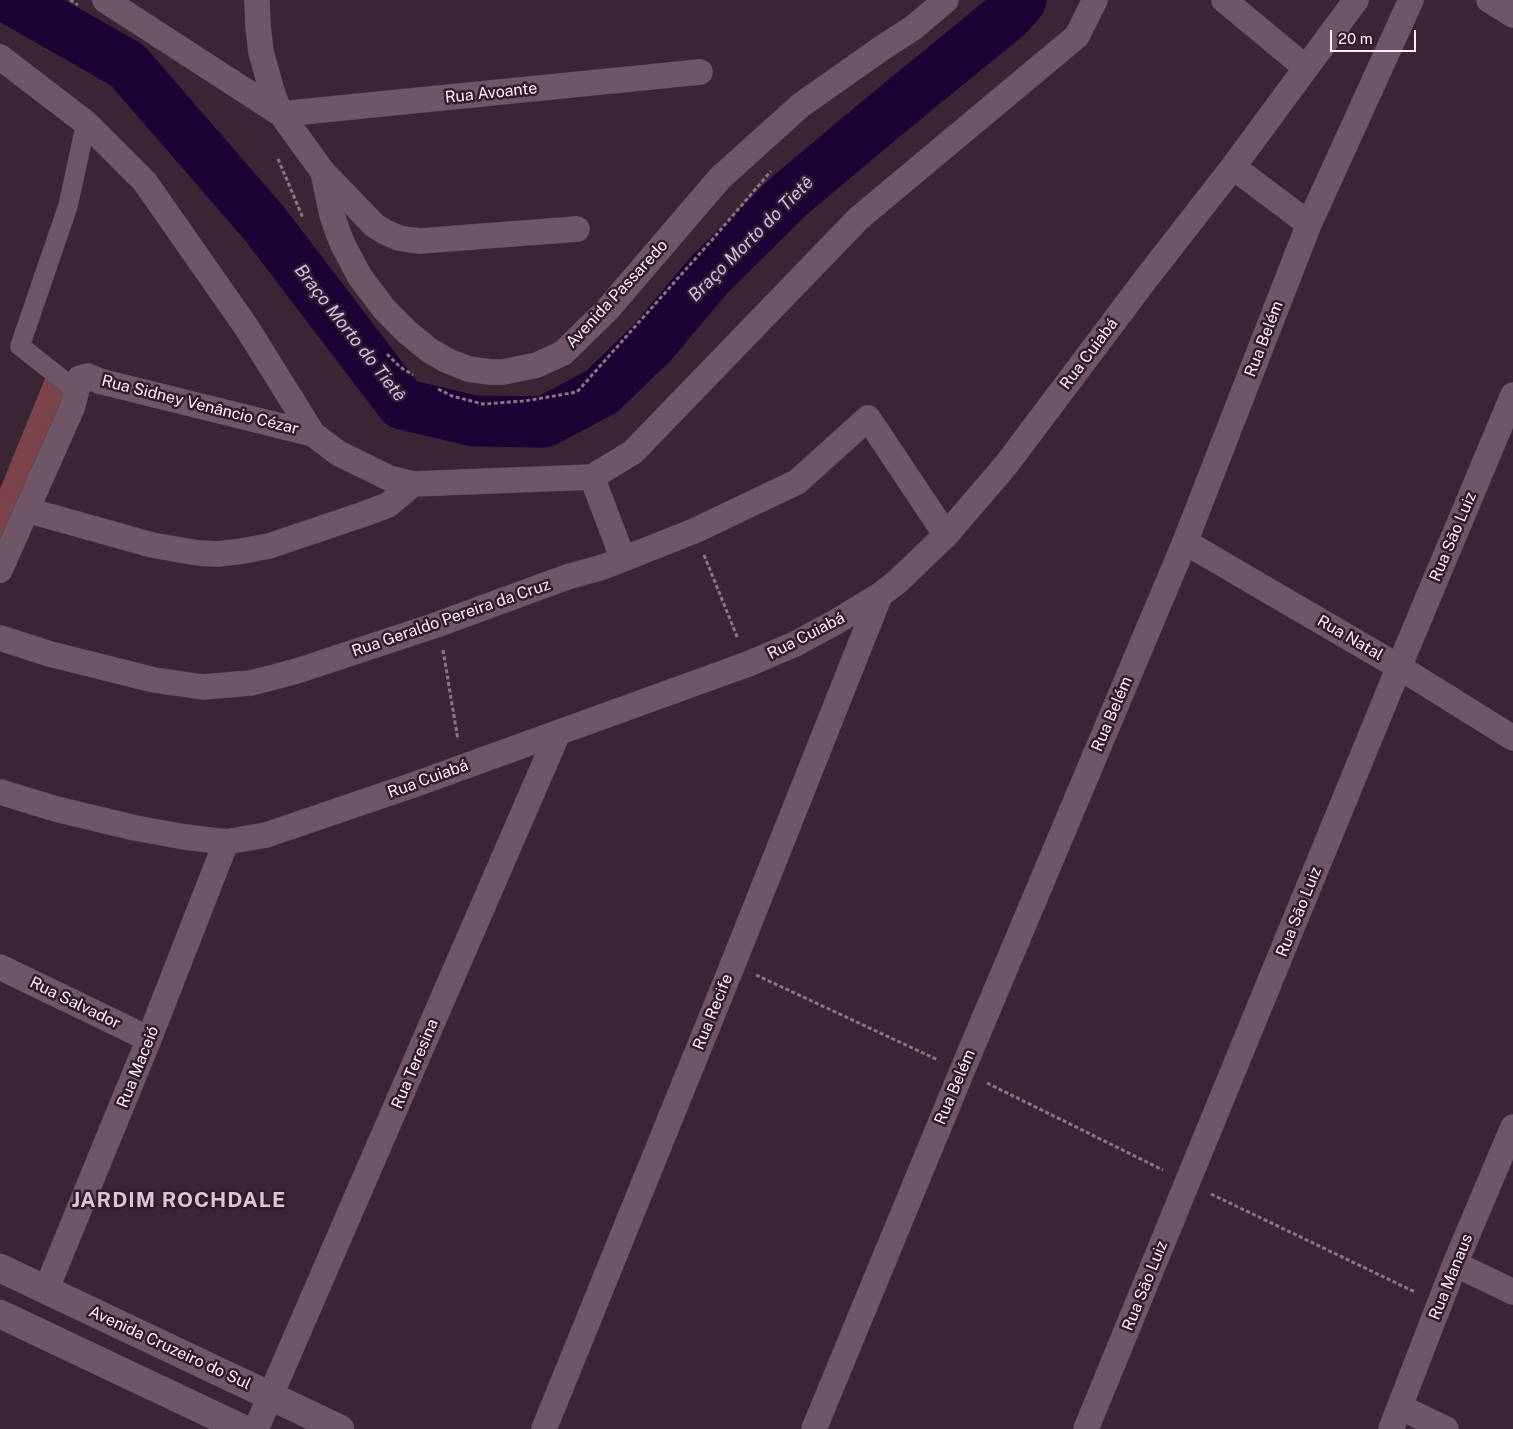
<!DOCTYPE html>
<html>
<head>
<meta charset="utf-8">
<style>
  body { margin:0 }
  #map { position:relative; width:1513px; height:1429px; overflow:hidden; background:#3b2535; font-family:"Public Sans",sans-serif }
  canvas { display:block }
  .scale { position:absolute; left:1330px; top:30px; width:86px; height:22px; box-sizing:border-box; border:2px solid #fff0f9; border-top:0; padding-left:6px; font-size:15px; line-height:18px; white-space:nowrap; color:#fff0f9; -webkit-text-stroke:4px #311c2b; paint-order:stroke }
</style>
</head>
<body>
<div id="map">
<canvas width="1513" height="1429"></canvas>
<div class="scale">20 m</div>
</div>
<script>
const context = document.querySelector('canvas').getContext('2d');
context.lineJoin = 'round';
function paint(path, color) { context.fillStyle = color; context.fill(path, 'evenodd'); }
const poly = rows => new Path2D(rows.map(r => 'M' + r).join(''));
function trace(path, color, width, dash) { context.strokeStyle = color; context.lineWidth = width; context.lineCap = dash ? 'butt' : 'round'; context.setLineDash(dash || []); context.stroke(path); }
function write(font, color, halo, rows, align = 'center') {
  context.font = font + ' "Public Sans",sans-serif'; context.lineWidth = 5; context.setLineDash([]); context.textBaseline = 'middle'; context.strokeStyle = halo; context.fillStyle = color; for (const [text, x, y, turn = 0] of rows) {
    context.save(); context.translate(x, y); context.rotate((+turn || 0) * Math.PI / 180); context.textAlign = isNaN(turn) ? turn : align; if (halo) context.strokeText(text, 0, 0); context.fillText(text, 0, 0); context.restore();
  }
}
const green = poly([
  [46,376,68,395,0,552,0,489]
]);
const river = poly([
  [13,0,127,65,264,223,402,404,474,421,544,422,601,392,652,343,709,275,789,196,882,118,1008,15,1021,0]
]);
const path = poly([
  [70,0,78,5],
  [278,159,303,218],
  [387,354,400,367,413,375],
  [438,389,452,396,483,404,525,401,577,392,711,241,771,171],
  [704,555,738,639],
  [443,650,458,740],
  [756,975,938,1060],
  [987,1083,1163,1170],
  [1211,1194,1415,1292]
]);
const pedestrian = poly([
  [77,391,20,346,68,206,86,123]
]);
const minor = poly([
  [105,0,281,114],
  [257,0,258,26,261,52,273,95,281,114,323,172,332,215,337,230,343,245,360,277,385,310,407,332,429,350,446,360,468,369,490,372,503,372,537,365,563,353,607,310,720,178,801,105,882,48,913,28,946,0],
  [1224,0,1306,68],
  [1489,0,1513,15],
  [0,57,86,123,145,182,247,328,313,434,338,453,389,478,413,484,388,505,364,514,269,546,243,551,218,554,198,553,152,545,27,510],
  [281,114,700,72],
  [1233,167,1309,224],
  [323,172,374,225,385,232,399,238,411,240,420,241,577,229],
  [592,477,623,559],
  [413,484,592,477,633,452,859,218,1077,36,1095,0],
  [1185,542,1399,667,1513,738],
  [0,570,72,408,80,378,88,376,99,381,313,434],
  [0,638,50,654,154,680,203,687,251,683,297,671,439,624,567,577,603,567,694,531,797,482,868,418,946,535],
  [0,792,56,809,135,828,185,837,226,842,266,835,416,784,748,664,795,644,834,623,880,595,897,582,946,535,1006,465,1145,280,1233,167,1356,0],
  [0,967,149,1039],
  [1455,1264,1513,1292],
  [46,1290,149,1039,226,842],
  [1400,1407,1446,1429],
  [256,1429,558,733],
  [544,1429,733,964,880,595],
  [814,1429,962,1071,1185,542,1309,224,1411,0],
  [1086,1429,1399,667,1513,395],
  [1391,1429,1455,1264,1513,1127]
]);
const tertiary = poly([
  [0,1268,340,1429],
  [0,1314,243,1429]
]);
const streetNames = [
  ["Rua Avoante",491,93,-6],
  ["Avenida Passaredo",617,294,-47],
  ["Rua Belém",1264,339,-69],
  ["Rua Cuiabá",1089,354,-53],
  ["Rua Sidney Venâncio Cézar",200,405,14],
  ["Rua São Luiz",1453,537,-67],
  ["Rua Geraldo Pereira da Cruz",451,618,-19],
  ["Rua Cuiabá",806,636,-27],
  ["Rua Natal",1350,638,30],
  ["Rua Belém",1112,714,-67],
  ["Rua Cuiabá",428,779,-20],
  ["Rua São Luiz",1299,912,-68],
  ["Rua Salvador",75,1003,26],
  ["Rua Recife",713,1012,-68],
  ["Rua Teresina",415,1064,-67],
  ["Rua Maceió",138,1067,-68],
  ["Rua Belém",955,1087,-67],
  ["Rua Manaus",1451,1277,-68],
  ["Rua São Luiz",1145,1286,-68],
  ["Avenida Cruzeiro do Sul",170,1348,25]
];
const waterNames = [
  ["Braço Morto do Tietê",751,239,-45],
  ["Braço Morto do Tietê",350,333,52]
];
const districtNames = [
  ["JARDIM ROCHDALE",179,1201]
];
paint(green, '#7a4448');
trace(river, '#1a0234', 51);
trace(pedestrian, '#564451', 20);
trace(minor, '#564451', 26);
trace(tertiary, '#564451', 29);
trace(path, '#897583', 3, [4, 2.5]);
trace(pedestrian, '#6f5667', 19);
trace(minor, '#6f5667', 25);
trace(tertiary, '#6f5667', 28);
write('16px', '#fff0f9', '#311c2b', streetNames);
write('italic 18px', '#d0bef2', '#311c2b', waterNames);
context.letterSpacing = '1px';
write('bold 21px', '#e1c4d7', '#311c2b', districtNames);
context.letterSpacing = '0px';
</script>
</body>
</html>
